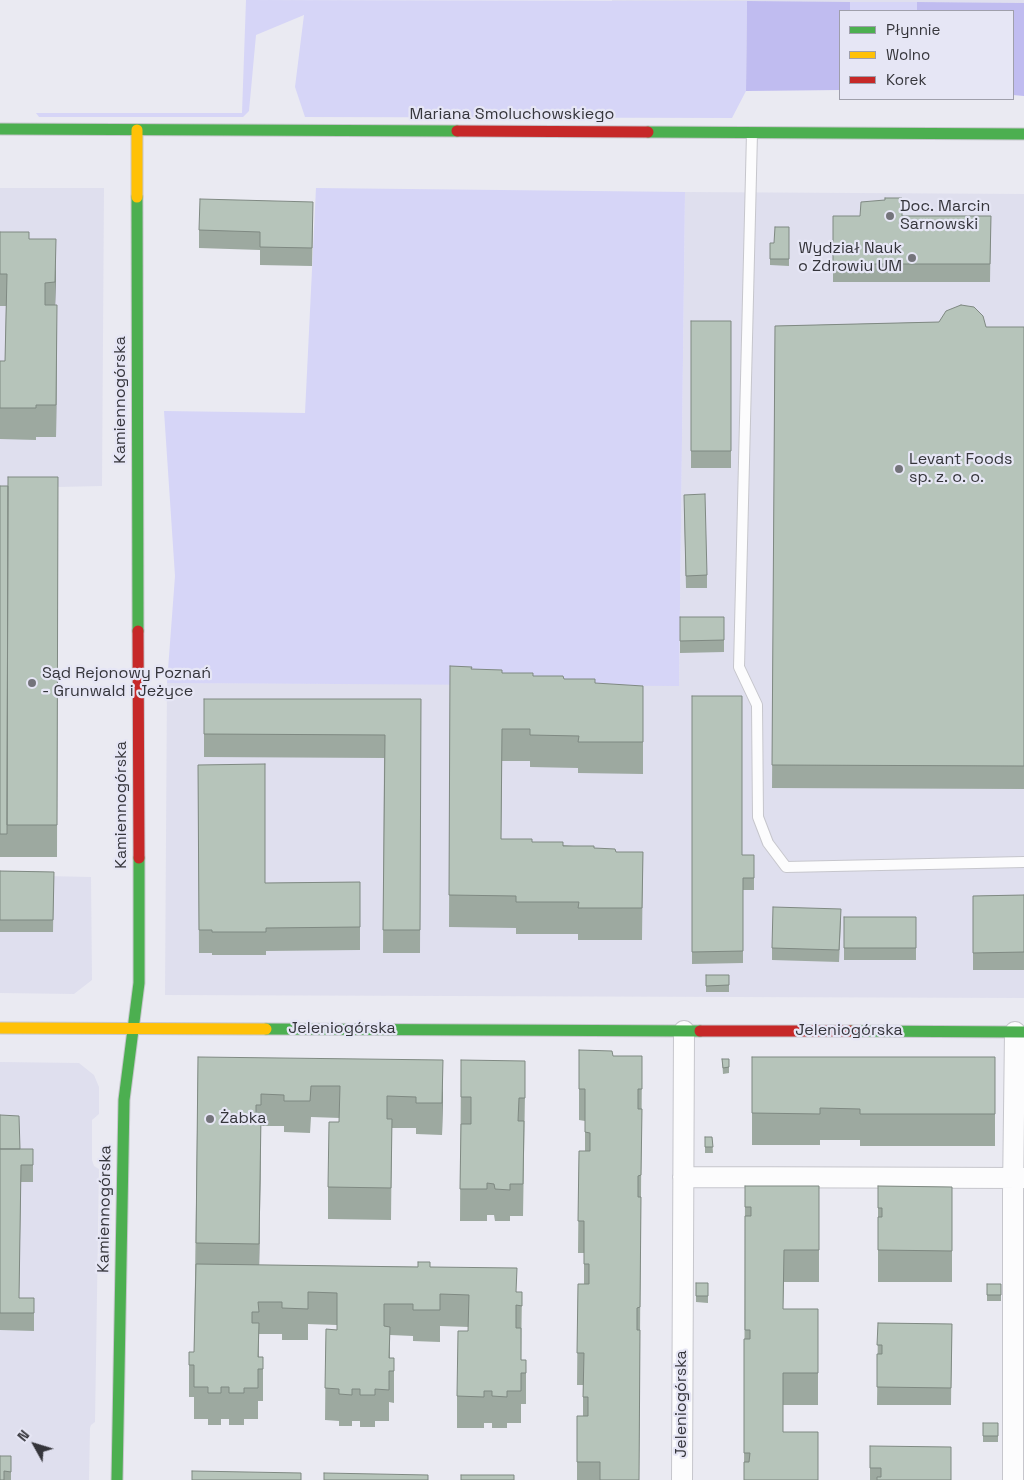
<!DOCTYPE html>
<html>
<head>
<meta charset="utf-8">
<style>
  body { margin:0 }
  #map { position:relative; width:1024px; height:1480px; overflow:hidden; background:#eaeaf2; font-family:"Space Grotesk",sans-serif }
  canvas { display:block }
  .legend { position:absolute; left:839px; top:10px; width:175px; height:90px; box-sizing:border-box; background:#e6e6f5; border:1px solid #9f9fab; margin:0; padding:6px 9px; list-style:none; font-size:15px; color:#35353b }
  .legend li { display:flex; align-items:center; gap:10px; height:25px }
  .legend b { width:25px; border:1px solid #9f9fab }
  .north { position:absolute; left:10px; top:1420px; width:50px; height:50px; -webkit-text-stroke:4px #e6e6f5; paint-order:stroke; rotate:309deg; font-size:14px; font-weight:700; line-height:20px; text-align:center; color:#35353b }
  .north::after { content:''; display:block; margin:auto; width:18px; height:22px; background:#35353b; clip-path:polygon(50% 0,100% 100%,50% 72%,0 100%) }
</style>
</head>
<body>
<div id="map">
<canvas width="1024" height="1480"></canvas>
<ul class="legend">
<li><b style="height:6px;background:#4caf50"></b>Płynnie</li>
<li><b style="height:6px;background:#ffc107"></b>Wolno</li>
<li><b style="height:6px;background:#c62828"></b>Korek</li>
</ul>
<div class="north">N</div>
</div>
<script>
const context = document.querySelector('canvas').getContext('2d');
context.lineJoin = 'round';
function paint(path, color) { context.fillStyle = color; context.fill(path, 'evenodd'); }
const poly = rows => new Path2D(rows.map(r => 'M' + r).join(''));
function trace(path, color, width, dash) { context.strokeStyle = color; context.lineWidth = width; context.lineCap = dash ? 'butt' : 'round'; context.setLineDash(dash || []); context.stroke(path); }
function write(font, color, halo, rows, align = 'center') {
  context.font = font + ' "Space Grotesk",sans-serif'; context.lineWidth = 4.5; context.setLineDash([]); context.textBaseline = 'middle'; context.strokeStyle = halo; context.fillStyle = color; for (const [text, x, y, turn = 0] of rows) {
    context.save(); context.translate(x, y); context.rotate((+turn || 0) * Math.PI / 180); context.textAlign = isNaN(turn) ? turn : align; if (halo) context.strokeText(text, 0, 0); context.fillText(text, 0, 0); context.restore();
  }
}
const built = poly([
  [612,0,1024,0,1024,3,612,1],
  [0,188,104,188,102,486,58,487,58,509,9,509,7,857,0,857],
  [685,192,1024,194,1024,998,165,995,167,683,679,684],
  [0,875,91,877,92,980,74,994,0,993],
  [0,1062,79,1063,94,1075,99,1087,99,1114,92,1120,92,1160,94,1166,99,1169,95,1422,91,1425,90,1428,89,1480,0,1480]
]);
const green = poly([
  [246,0,747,1,746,91,732,118,305,117,295,87,304,15,256,35,249,111,243,117,39,117,36,113,242,113],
  [850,2,917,2,917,11,850,11],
  [316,188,685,192,679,686,167,683,175,576,164,411,305,413]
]);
const forest = poly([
  [747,1,850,2,850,11,840,11,840,90,746,91],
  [917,2,1024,3,1024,96,1013,95,1013,11,917,11]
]);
const lane = poly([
  [752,133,739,667,757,705,758,817,768,843,786,867,1024,862]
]);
const street = poly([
  [683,1177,1024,1178],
  [682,1480,684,1031],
  [1013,1480,1013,1193,1015,1032]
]);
const fast = poly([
  [0,129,457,131],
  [648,132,1024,134],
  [137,197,138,631],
  [266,1029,700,1031],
  [851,1031,1024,1032],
  [117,1480,124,1100,139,983,139,858]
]);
const slow = poly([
  [137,130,137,197],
  [0,1028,266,1029]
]);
const jam = poly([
  [457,131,648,132],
  [138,631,139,858],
  [700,1031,851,1031]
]);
const wall = poly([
  [833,216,991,216,990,282,833,282],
  [313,220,312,266,260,265,260,250,199,248,199,230],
  [789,227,789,266,770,265,770,243,774,243],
  [0,232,29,239,56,271,55,305,57,337,56,437,36,437,36,440,0,439,0,361,5,361,6,306,0,306],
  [691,321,731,321,731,468,691,468],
  [939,322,986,327,1024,327,1024,789,772,788,775,326],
  [58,477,57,857,0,857,0,486,8,486],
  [684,507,707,575,707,588,686,588],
  [680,617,724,617,724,652,680,653],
  [450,666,502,673,595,683,643,718,643,774,578,773,578,768,530,767,530,761,502,761,501,839,594,848,616,852,643,852,642,940,578,940,578,934,516,934,516,928,449,927],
  [692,696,742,855,754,855,754,890,743,890,743,963,692,964],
  [204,699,421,699,420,953,383,953,384,758,204,757],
  [198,765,265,883,360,882,360,950,266,951,266,955,212,955,212,953,199,953],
  [0,871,54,872,53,932,0,932],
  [1024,895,1024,970,973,970,973,896],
  [844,917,916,917,916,960,844,960],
  [841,921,839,962,772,960,772,948],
  [706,975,729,975,729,992,706,992],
  [579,1050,613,1056,642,1056,639,1480,577,1480,577,1462,583,1416,583,1385,577,1385,578,1284,584,1284,584,1253,578,1253,579,1151,585,1151,585,1121,579,1120],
  [198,1057,443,1092,442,1135,416,1134,416,1128,392,1128,391,1220,328,1219,328,1187,339,1122,340,1118,311,1117,310,1133,284,1132,284,1126,261,1126,259,1265,430,1267,517,1292,522,1292,521,1360,526,1360,526,1404,521,1404,521,1423,507,1423,507,1428,492,1428,492,1423,484,1423,484,1428,457,1428,457,1396,468,1331,469,1327,440,1326,440,1342,413,1341,413,1336,390,1335,390,1358,394,1358,394,1403,389,1402,389,1421,375,1421,375,1427,360,1427,360,1421,352,1421,352,1426,339,1426,339,1421,325,1420,326,1329,337,1330,337,1325,308,1324,308,1340,282,1340,282,1334,259,1334,259,1357,263,1357,263,1401,258,1401,258,1419,244,1419,244,1425,229,1425,229,1419,221,1419,221,1425,208,1425,208,1419,194,1419,194,1397,189,1397,189,1365,194,1352],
  [752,1057,995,1057,995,1146,860,1146,860,1140,820,1140,820,1145,752,1145],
  [722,1059,729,1059,729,1073,723,1074],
  [461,1060,525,1093,523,1216,510,1216,510,1221,495,1221,494,1215,487,1215,487,1221,460,1221],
  [0,1115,20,1149,33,1149,33,1182,21,1182,19,1298,34,1298,34,1331,0,1330],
  [705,1137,712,1137,713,1153,705,1153],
  [745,1186,819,1186,819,1282,784,1282,783,1309,818,1309,818,1405,783,1405,744,1480],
  [878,1186,952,1187,952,1282,878,1282],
  [696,1283,708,1283,708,1303,696,1302],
  [987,1284,1001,1284,1001,1301,987,1301],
  [878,1323,952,1324,951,1405,877,1405],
  [998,1423,998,1442,983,1442,983,1436],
  [870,1446,951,1480,870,1480],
  [11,1456,11,1480,0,1480]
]);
const shadedWall = poly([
  [56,239,56,271,55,314,55,282],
  [57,305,57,337,56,437,56,405],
  [443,1060,443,1092,442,1135,442,1103],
  [261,1116,261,1148,259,1276,259,1244]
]);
const building = poly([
  [885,198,902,198,902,216,991,216,990,264,833,264,833,216,860,216,861,202,885,200,885,198],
  [200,199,313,202,312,248,260,247,260,232,199,230,200,199],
  [775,227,789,227,789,259,770,259,770,243,774,243,775,227],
  [0,232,29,232,29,239,56,239,55,282,45,283,45,305,57,305,56,405,36,405,36,408,0,408,0,361,5,361,7,274,0,274,0,232],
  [961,305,974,307,983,316,986,327,1024,327,1024,766,772,765,775,326,939,322,946,311,961,305],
  [691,321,731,321,731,451,691,451,691,321],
  [8,477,58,477,57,825,7,825,8,477],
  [0,486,8,486,7,834,0,834,0,486],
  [705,494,707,575,686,576,684,495,705,494],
  [680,617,724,617,724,640,680,641,680,617],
  [450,666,472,667,471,669,502,670,502,673,533,673,533,676,563,676,564,679,595,679,595,683,643,686,643,742,578,742,579,736,530,735,530,729,502,729,501,839,532,839,532,842,563,842,563,846,594,846,594,848,615,849,616,852,643,852,642,908,578,908,579,902,516,902,516,896,449,895,450,666],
  [692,696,742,696,742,855,754,855,754,878,743,878,743,951,692,952,692,696],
  [204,699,421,699,420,930,383,930,385,735,204,734,204,699],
  [265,764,265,883,360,882,360,927,266,928,266,932,212,932,212,930,199,930,198,765,265,764],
  [0,871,54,872,53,920,0,920,0,871],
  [1024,895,1024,952,973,953,973,896,1024,895],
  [773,907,841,909,839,950,772,948,773,907],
  [844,917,916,917,916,948,844,948,844,917],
  [706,975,729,975,729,985,706,986,706,975],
  [579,1050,612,1051,613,1056,642,1056,642,1089,638,1089,638,1109,642,1109,641,1175,638,1176,638,1197,641,1197,640,1307,637,1308,637,1330,640,1330,639,1480,600,1480,600,1462,577,1462,577,1416,588,1416,588,1397,583,1397,584,1353,577,1353,578,1284,589,1284,589,1264,584,1264,584,1221,578,1221,579,1151,590,1151,590,1133,585,1132,585,1089,579,1089,579,1050],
  [198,1057,443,1060,442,1103,416,1103,416,1097,387,1096,387,1119,392,1119,391,1188,328,1187,329,1122,339,1122,340,1086,311,1086,310,1101,284,1101,284,1095,261,1094,261,1105,256,1105,256,1116,261,1116,259,1244,196,1243,198,1057],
  [752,1057,995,1057,995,1114,860,1114,860,1109,820,1108,820,1114,752,1113,752,1057],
  [722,1059,729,1059,729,1067,723,1068,722,1059],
  [461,1060,525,1061,525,1098,519,1098,518,1121,524,1121,523,1184,510,1184,510,1190,495,1189,494,1184,487,1183,487,1189,460,1189,461,1124,471,1124,471,1097,461,1097,461,1060],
  [0,1115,19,1116,20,1149,0,1149,0,1115],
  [705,1137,712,1137,713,1147,705,1147,705,1137],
  [0,1149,33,1149,33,1165,21,1165,19,1298,34,1298,34,1313,0,1313,0,1149],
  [745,1186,819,1186,819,1250,784,1250,783,1309,818,1309,818,1373,783,1373,783,1432,818,1432,818,1480,744,1480,744,1462,749,1462,750,1453,744,1453,744,1339,750,1339,750,1330,745,1330,745,1216,751,1216,751,1207,745,1207,745,1186],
  [878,1186,952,1187,952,1251,878,1250,878,1217,882,1217,882,1208,878,1208,878,1186],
  [418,1262,430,1262,430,1267,517,1268,516,1292,522,1292,522,1306,516,1305,516,1328,521,1328,521,1360,526,1360,526,1373,521,1373,521,1391,507,1391,507,1397,492,1396,492,1391,484,1391,484,1397,457,1396,458,1331,468,1331,469,1295,440,1294,440,1310,413,1310,413,1304,384,1304,384,1326,390,1327,389,1358,394,1358,394,1371,389,1371,389,1390,375,1389,375,1395,360,1395,360,1389,352,1389,352,1395,339,1394,339,1389,325,1388,326,1329,337,1330,337,1293,308,1292,308,1309,282,1308,282,1302,258,1302,259,1312,252,1312,252,1323,259,1323,258,1357,263,1357,263,1369,258,1369,258,1388,244,1388,244,1393,229,1393,229,1387,221,1387,221,1393,208,1393,208,1387,194,1387,194,1365,189,1365,189,1352,194,1352,196,1264,418,1267,418,1262],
  [696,1283,708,1283,708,1296,696,1296,696,1283],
  [987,1284,1001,1284,1001,1295,987,1295,987,1284],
  [878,1323,952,1324,951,1388,877,1387,877,1354,882,1354,882,1345,877,1345,878,1323],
  [983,1423,998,1423,998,1436,983,1436,983,1423],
  [870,1446,951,1447,951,1480,877,1480,877,1477,881,1477,881,1468,870,1468,870,1446],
  [0,1456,11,1456,11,1472,4,1471,4,1480,0,1480,0,1456],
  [192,1471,301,1473,301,1480,192,1480,192,1471],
  [324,1473,428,1475,428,1480,324,1480,324,1473],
  [461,1475,514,1475,514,1480,461,1480,461,1475]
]);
const markers = [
  [890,216,5,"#74747b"],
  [912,258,5,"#74747b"],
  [899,469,5,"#74747b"],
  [32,683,5,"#74747b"],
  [210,1119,5,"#74747b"]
];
const streetNames = [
  ["Mariana Smoluchowskiego",512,115],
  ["Kamiennogórska",121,400,-90],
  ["Kamiennogórska",122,805,-90],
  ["Jeleniogórska",342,1029],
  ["Jeleniogórska",849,1031],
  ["Kamiennogórska",105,1209,-89],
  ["Jeleniogórska",682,1404,-90]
];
const poiNames = [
  ["Doc. Marcin",900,207],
  ["Sarnowski",900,225],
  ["Wydział Nauk",902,249,"right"],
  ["o Zdrowiu UM",902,267,"right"],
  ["Levant Foods",909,460],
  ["sp. z. o. o.",909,478],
  ["Sąd Rejonowy Poznań",42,674],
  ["- Grunwald i Jeżyce",42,692],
  ["Żabka",220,1119]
];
paint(built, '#dfdfee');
paint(green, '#d6d5f7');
paint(forest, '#c0bcf0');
trace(lane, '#c6c6cc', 12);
trace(street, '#c6c6cc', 22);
trace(fast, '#c6c6cc', 13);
trace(slow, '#c6c6cc', 13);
trace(jam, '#c6c6cc', 13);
trace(lane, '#fcfcfd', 10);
trace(street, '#fcfcfd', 20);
trace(fast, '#4caf50', 11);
trace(slow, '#ffc107', 11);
trace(jam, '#c62828', 11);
paint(wall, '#9da9a0');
paint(shadedWall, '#7f8982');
paint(building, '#b6c4ba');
trace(building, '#7f8982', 1);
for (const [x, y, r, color] of markers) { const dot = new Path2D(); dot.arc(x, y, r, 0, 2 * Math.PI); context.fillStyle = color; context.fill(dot); trace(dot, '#e6e6f5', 2); }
write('16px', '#35353b', '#e6e6f5', streetNames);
write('16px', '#35353b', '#e6e6f5', poiNames, 'left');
</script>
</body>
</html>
